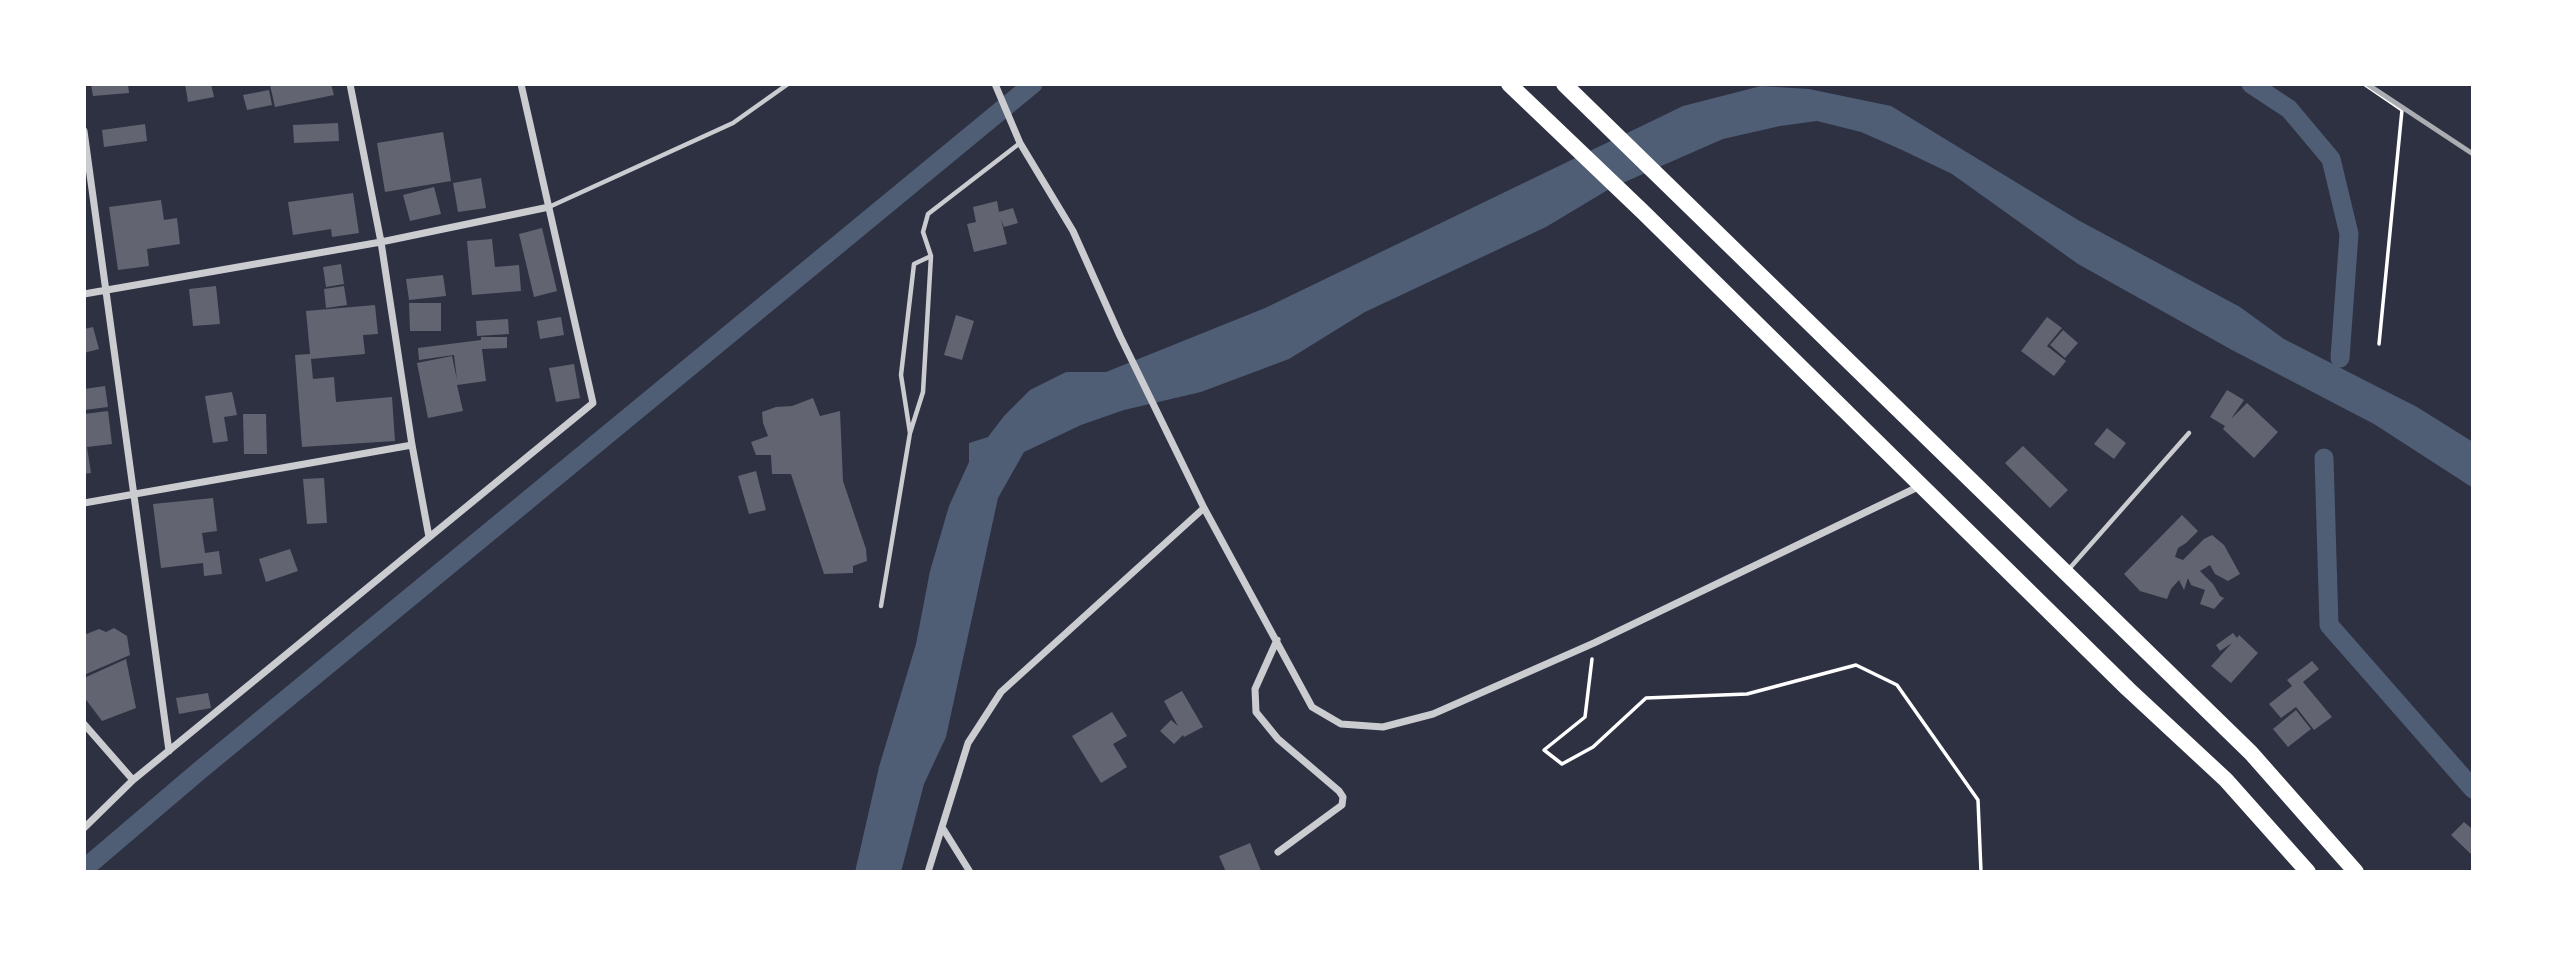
<!DOCTYPE html>
<html>
<head>
<meta charset="utf-8">
<style>
  body { margin:0 }
  #map { position:relative; width:2557px; height:956px; overflow:hidden; background:#2d3142; font-family:Rubik,sans-serif }
  canvas { display:block }
  .frame { position:absolute; inset:0; border:86px solid #fff; pointer-events:none }
</style>
</head>
<body>
<div id="map">
<canvas width="2557" height="956"></canvas>
<div class="frame"></div>
</div>
<script>
const context = document.querySelector('canvas').getContext('2d');
context.lineJoin = 'round';
function paint(path, color) { context.fillStyle = color; context.fill(path, 'evenodd'); }
const poly = rows => new Path2D(rows.map(r => 'M' + r).join(''));
function trace(path, color, width, dash) { context.strokeStyle = color; context.lineWidth = width; context.lineCap = dash ? 'butt' : 'round'; context.setLineDash(dash || []); context.stroke(path); }
const water = poly([
  [1761,86,1809,89,1891,106,2078,220,2240,307,2284,339,2417,407,2473,442,2473,488,2374,424,2232,350,2078,264,1952,174,1902,150,1861,132,1817,121,1780,126,1723,139,1611,188,1546,227,1365,312,1289,359,1201,392,1124,410,1081,425,1024,452,998,498,946,737,924,784,901,872,855,872,879,767,916,644,930,571,949,506,969,462,969,443,988,437,1004,416,1030,390,1066,372,1106,372,1265,308,1683,106]
]);
const canal = poly([
  [2251,84,2289,109,2331,159,2349,234,2340,358],
  [2324,458,2329,625,2473,789],
  [84,869,199,771,1033,84]
]);
const building = poly([
  [91,84,128,84,129,93,93,96],
  [185,84,211,84,214,97,188,102],
  [275,84,331,84,334,95,275,107,270,85],
  [269,90,272,105,247,110,243,95],
  [338,123,339,141,294,143,293,125],
  [145,124,147,141,104,147,102,130],
  [443,132,451,181,385,192,377,143],
  [481,178,486,208,458,212,453,183],
  [434,187,441,214,410,221,403,195],
  [353,193,359,233,332,237,331,229,293,235,288,202],
  [161,200,164,220,177,218,180,244,147,249,149,266,118,270,109,207],
  [997,201,999,212,1013,208,1018,223,1004,227,1001,219,1007,244,974,252,967,224,976,222,973,207],
  [542,228,557,291,534,297,519,234],
  [492,239,495,267,519,265,521,291,472,295,467,241],
  [341,264,344,284,326,287,323,267],
  [443,275,446,296,409,300,406,279],
  [216,286,220,324,193,326,189,289],
  [344,286,347,305,326,308,324,289],
  [409,303,441,303,441,331,410,331],
  [375,305,378,334,363,335,365,354,311,359,313,379,334,377,336,402,392,397,395,441,302,447,295,355,310,354,306,311],
  [956,315,974,321,962,360,944,355],
  [561,317,564,335,540,339,537,321],
  [2047,317,2062,328,2047,346,2066,361,2054,376,2021,351],
  [508,319,509,334,477,336,476,321],
  [93,327,99,349,84,353,84,329],
  [2063,330,2078,343,2065,358,2050,345],
  [481,337,507,337,507,348,482,349,486,381,457,385,463,411,428,418,417,363,452,356,457,380,454,355,419,360,418,348,481,340],
  [574,364,580,398,556,402,549,368],
  [105,386,108,407,84,410,84,389],
  [2227,390,2244,400,2231,419,2247,403,2278,432,2254,458,2223,429,2225,426,2210,417],
  [232,392,237,415,224,417,228,441,213,443,205,396],
  [813,398,820,416,840,411,843,481,866,549,867,561,853,566,853,573,824,574,791,474,772,474,771,455,756,455,751,442,768,436,763,423,762,412,776,407,792,406],
  [108,411,112,444,87,447,91,473,84,474,84,414],
  [243,414,266,414,267,454,244,454],
  [2107,428,2126,443,2114,459,2094,444],
  [2023,446,2068,490,2050,508,2005,463],
  [756,471,766,510,749,514,738,476],
  [324,478,327,523,307,524,303,479],
  [213,498,217,531,202,533,205,553,219,551,222,574,204,576,203,563,161,568,153,504],
  [2182,515,2198,531,2186,543,2178,548,2175,557,2183,560,2204,539,2212,535,2224,545,2240,574,2228,581,2215,574,2210,565,2200,571,2213,584,2220,596,2224,598,2214,609,2200,604,2205,590,2191,585,2188,578,2184,590,2179,580,2171,589,2167,599,2140,591,2124,574],
  [290,549,298,571,266,582,259,559],
  [114,628,127,636,130,655,84,675,84,635,99,629,106,632],
  [2233,633,2237,638,2239,635,2258,653,2231,683,2211,666,2232,643,2220,651,2216,645],
  [126,659,136,708,102,721,84,697,84,678],
  [2312,661,2319,669,2303,682,2332,717,2314,730,2296,707,2281,718,2269,704,2292,686,2287,680],
  [1182,691,1203,727,1184,737,1183,735,1174,744,1160,731,1171,720,1178,726,1164,701],
  [208,693,211,708,179,714,176,698],
  [2296,710,2311,729,2288,747,2273,729],
  [1112,712,1127,736,1113,744,1127,767,1101,783,1072,736],
  [2464,822,2471,828,2473,826,2473,856,2451,835],
  [1250,843,1261,871,1226,872,1219,856]
]);
const path = poly([
  [2364,84,2402,110,2379,344],
  [1592,659,1585,717,1544,750,1562,764,1593,747,1646,698,1747,694,1856,665,1897,685,1978,800,1981,872]
]);
const service = poly([
  [549,207,733,123,788,84],
  [910,433,901,375,914,264,931,256],
  [2069,569,2189,433],
  [881,606,910,433,923,392,931,256,923,232,928,214,1020,143]
]);
const minor = poly([
  [350,84,381,242,412,445,429,537],
  [84,131,169,751],
  [84,294,381,242,549,207],
  [84,503,412,445],
  [1204,508,1312,707,1341,724,1383,727,1433,714,1594,643,1920,486],
  [1277,640,1255,689,1256,712,1278,739,1339,791,1343,797,1342,805,1278,852],
  [84,724,133,780],
  [942,827,970,872],
  [84,828,133,780,593,403,521,84],
  [928,872,968,743,1001,692,1204,508,1120,336,1073,231,1020,143,995,84]
]);
const trunk = poly([
  [1509,84,1643,212,2128,689,2226,780,2308,872],
  [1564,84,2251,753,2356,872]
]);
const rail = poly([
  [2367,84,2473,154]
]);
paint(water, '#4f5d75');
trace(canal, '#4f5d75', 19);
paint(building, '#626471');
trace(path, '#fff', 3.5);
trace(service, '#caccd0', 4.5);
trace(minor, '#caccd0', 7);
trace(trunk, '#fff', 16);
trace(rail, '#abadb3', 5);
</script>
</body>
</html>
